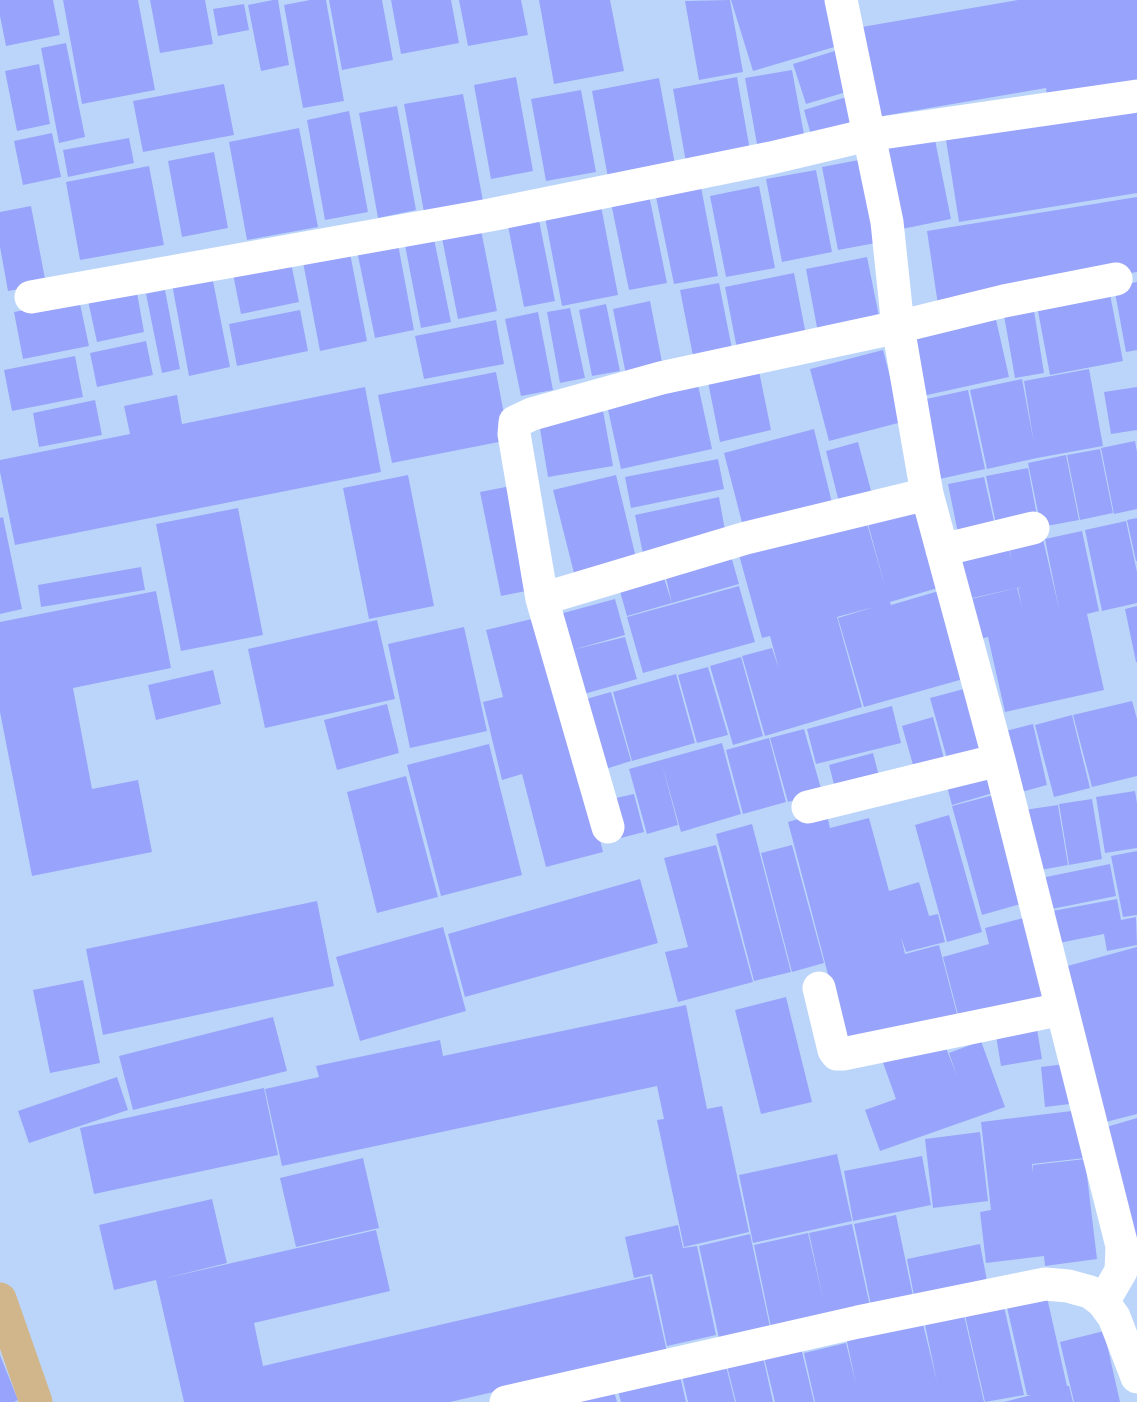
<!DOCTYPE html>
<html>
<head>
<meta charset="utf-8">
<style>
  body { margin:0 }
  canvas { display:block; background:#bbd5fa }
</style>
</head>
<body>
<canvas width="1137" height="1402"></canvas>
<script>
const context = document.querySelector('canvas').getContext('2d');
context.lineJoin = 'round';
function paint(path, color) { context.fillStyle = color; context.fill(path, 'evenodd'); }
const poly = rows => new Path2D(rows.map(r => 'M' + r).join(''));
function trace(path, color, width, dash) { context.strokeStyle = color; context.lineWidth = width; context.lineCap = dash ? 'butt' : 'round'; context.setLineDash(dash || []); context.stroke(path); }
const building = poly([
  [0,0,53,0,60,35,6,46,0,16],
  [63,0,138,0,155,90,82,104],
  [150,0,205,0,213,44,160,53],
  [273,0,278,0,289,65,261,71,248,5],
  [310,0,326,0,344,101,303,108,284,5],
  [329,0,382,0,393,60,342,70],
  [391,0,451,0,459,43,401,54],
  [459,0,521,0,528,35,468,46],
  [539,0,610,0,624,71,554,84],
  [730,0,743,72,699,80,685,1],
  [731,0,827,0,841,45,753,71],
  [1018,0,1137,0,1137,81,1047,97,1046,88,871,118,856,28],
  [244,4,249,30,218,36,213,9],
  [66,43,85,137,59,143,41,48],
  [841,49,853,90,806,104,793,64],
  [39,64,50,124,17,131,5,71],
  [792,70,806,145,759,155,745,78],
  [516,77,533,171,491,179,474,85],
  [737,77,751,156,687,168,673,89],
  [659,78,676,170,609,183,592,91],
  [224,84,234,135,143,152,133,101],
  [581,90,596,172,546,181,531,99],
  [463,94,483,201,424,212,404,104],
  [853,95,862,127,813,142,804,110],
  [397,106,416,210,378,218,359,113],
  [1137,109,1137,193,959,222,946,140],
  [349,111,368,212,325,220,307,120],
  [299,128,318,227,247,240,229,142],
  [52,133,61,177,23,185,14,141],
  [934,135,951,219,902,229,885,145],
  [129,138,134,163,68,177,63,150],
  [214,152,228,228,182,237,168,161],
  [864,159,881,242,838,250,822,167],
  [149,166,164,245,80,260,66,182],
  [816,170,832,252,782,262,766,179],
  [759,186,775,268,726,277,710,196],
  [701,187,718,276,674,284,656,197],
  [649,195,667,283,629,290,611,203],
  [1137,197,1137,272,938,305,927,231],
  [31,206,46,284,8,291,0,247,0,212],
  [601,206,618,295,562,306,545,217],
  [539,220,555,301,524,307,508,226],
  [480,225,497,311,458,319,441,233],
  [433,234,451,322,421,328,404,240],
  [397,239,414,330,375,338,356,246],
  [349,248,367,341,320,351,302,257],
  [867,257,881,326,819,338,806,269],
  [290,258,299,302,241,314,232,269],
  [794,273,807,340,738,354,725,287],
  [212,276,230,367,189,376,172,284],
  [1137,282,1137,350,1126,352,1114,287],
  [719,283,734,359,695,366,680,290],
  [1108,284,1123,361,1050,375,1037,306],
  [136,287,144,332,97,342,87,296],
  [165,290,180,369,162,373,146,294],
  [1032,298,1044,373,1015,378,1002,304],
  [79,299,89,346,23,359,14,312],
  [650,301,663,367,626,375,613,309],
  [606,304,620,371,592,376,579,310],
  [570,308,585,378,560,383,547,312],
  [300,310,308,351,237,366,229,324],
  [538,312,553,390,521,396,505,319],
  [995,315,1009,377,918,397,905,336],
  [496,320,504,364,424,379,415,336],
  [146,341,153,375,97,387,90,353],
  [883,350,902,422,829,441,810,369],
  [75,356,83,397,12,411,4,370],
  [1089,369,1103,446,1037,458,987,469,970,390,1022,379,1034,444,1024,381],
  [759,371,771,430,720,442,708,382],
  [496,372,509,440,392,463,378,395],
  [698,385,712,449,621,469,607,405],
  [365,387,381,472,15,545,0,472,0,460,130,434,124,406,177,395,182,424],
  [1137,387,1137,430,1111,434,1104,392],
  [968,390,985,469,935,480,917,401],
  [95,400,102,435,39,447,33,413],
  [602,405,613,466,548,477,538,417],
  [814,429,834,511,745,534,724,453],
  [1135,441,1137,452,1137,509,1114,514,1101,448],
  [858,442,874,502,841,510,826,451],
  [1100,449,1113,513,1080,520,1067,455],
  [1066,455,1079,520,1041,527,1028,463],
  [718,459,724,489,631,508,625,477],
  [1028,468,1038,521,997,529,986,476],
  [408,475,434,606,369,619,343,488],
  [616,475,638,566,576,581,553,490],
  [984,477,996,530,959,538,948,484],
  [516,485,536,589,501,596,480,492],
  [719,497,726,536,643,554,635,515],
  [925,504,948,585,890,602,891,605,949,588,974,676,864,707,838,618,874,607,844,615,837,617,862,707,765,736,742,656,772,648,779,669,770,636,762,638,739,555,866,520,886,590,867,520],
  [238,508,263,635,181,651,156,524],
  [3,517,22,609,0,614,0,518],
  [1137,518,1137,561,1136,561,1127,520],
  [1126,521,1137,572,1137,603,1102,611,1085,530],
  [1082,531,1099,611,1087,614,1104,690,1005,712,988,637,976,640,967,600,1017,588,1022,607,1018,588,1021,587,968,599,958,557,1008,546,1012,561,1009,547,1043,539,1059,609,1045,539],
  [731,556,739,584,672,603,665,574],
  [141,567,145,590,41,607,38,585],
  [663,575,672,603,627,616,619,588],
  [739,586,755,642,643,673,627,617],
  [156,591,171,668,73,688,92,789,138,780,152,852,32,876,0,712,0,622],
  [615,599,625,635,572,650,625,637,637,679,577,696,556,615],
  [1137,606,1137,662,1136,662,1125,609],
  [544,616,603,852,546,867,522,774,502,780,483,702,503,697,486,630],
  [377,620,395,699,265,728,248,649],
  [464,627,487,731,410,748,388,644],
  [741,657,763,736,733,745,710,666],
  [708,667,728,735,697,743,678,675],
  [213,670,221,704,156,720,148,685],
  [676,674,695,743,632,761,613,692],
  [975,686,995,757,950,769,930,698],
  [611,692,631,761,599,771,579,701],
  [1132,701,1137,719,1137,776,1092,787,1073,715],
  [387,704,399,753,337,770,324,720],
  [892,706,901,743,816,764,807,729],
  [1072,715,1090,788,1054,797,1035,725],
  [933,717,947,770,917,779,902,726],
  [1033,724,1047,785,1014,794,998,733],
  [804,729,822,792,788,802,770,738],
  [769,738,786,802,743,814,726,750],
  [722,743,741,814,681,832,662,764,678,825,647,834,629,769],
  [489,744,522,875,441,896,407,765],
  [873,753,881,784,837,796,829,765],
  [993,765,1000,791,952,805,945,779],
  [406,776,438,897,377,913,347,792],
  [1135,791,1137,803,1137,848,1105,853,1096,797],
  [1001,793,1031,901,982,915,952,806],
  [634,794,644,832,617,839,607,800],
  [1092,799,1102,859,1069,865,1059,804],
  [1058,805,1068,865,1035,871,1024,810],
  [826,811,830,828,869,818,889,891,919,882,929,916,938,914,945,942,906,952,901,937,905,954,939,945,957,1014,846,1043,788,822],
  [949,815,982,932,947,942,915,825],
  [752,824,791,972,754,981,716,834],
  [716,845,753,982,678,1002,665,952,688,947,664,858],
  [792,845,824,963,792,972,761,853],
  [1137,851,1137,915,1123,917,1111,856],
  [1110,864,1116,896,1047,910,1041,878],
  [640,879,658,943,465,997,448,934],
  [1117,899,1121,920,1136,917,1137,945,1107,951,1104,934,1054,944,1047,912],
  [317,901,334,986,103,1035,86,949],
  [1031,916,1053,998,960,1022,943,957,989,944,985,928],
  [443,927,466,1011,360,1041,336,957],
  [1137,947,1137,1114,1102,1123,1060,968],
  [83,980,100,1063,50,1073,33,990],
  [786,997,812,1102,761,1114,735,1010],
  [686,1005,707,1109,722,1106,749,1232,684,1247,657,1120,664,1119,657,1086,282,1166,265,1089,319,1077,316,1066,440,1040,443,1056],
  [273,1017,287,1071,133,1110,119,1056],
  [1036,1023,1042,1059,1001,1066,995,1030],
  [981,1041,1005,1107,880,1151,865,1110,896,1099,881,1057,944,1043,957,1076,949,1053],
  [1073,1063,1078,1103,1045,1107,1041,1067],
  [117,1077,128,1110,29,1143,18,1111],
  [264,1088,278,1155,94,1194,80,1128],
  [1080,1110,1085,1158,1032,1164,1033,1173,1033,1165,1085,1159,1097,1259,1045,1266,1044,1256,986,1263,980,1212,991,1210,981,1122],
  [1137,1118,1137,1250,1103,1128],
  [980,1132,988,1201,933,1208,925,1139],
  [837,1154,852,1221,753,1243,739,1175],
  [922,1156,931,1205,853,1221,844,1171],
  [363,1158,379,1228,296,1247,280,1178],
  [212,1199,227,1263,162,1279,376,1230,390,1291,254,1323,263,1366,650,1276,667,1352,450,1402,184,1402,156,1280,114,1290,99,1225],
  [896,1215,914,1301,872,1310,854,1224],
  [852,1224,871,1311,772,1332,754,1245,808,1233,824,1303,809,1233],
  [678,1225,683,1248,697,1246,716,1335,667,1346,652,1274,634,1278,625,1237],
  [750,1234,771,1332,720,1343,699,1246],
  [980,1244,988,1286,915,1301,907,1259],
  [1046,1293,1067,1386,1069,1386,1073,1402,1004,1402,1031,1395,1027,1395,1006,1303],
  [1003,1302,1024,1395,985,1402,964,1311],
  [963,1311,984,1402,815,1402,804,1353,846,1343,856,1384,846,1337,922,1320,937,1382,924,1320],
  [1104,1331,1120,1402,1074,1402,1060,1342],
  [801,1348,814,1402,775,1402,764,1357],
  [0,1355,18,1400,14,1402,0,1402],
  [763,1357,773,1402,736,1402,727,1366],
  [726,1366,735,1402,688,1402,682,1376],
  [680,1376,686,1402,621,1402,618,1391],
  [614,1391,617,1402,578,1402]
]);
const minor = poly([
  [841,0,887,222,898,327,927,494,999,760,1122,1246,1121,1271,1103,1302],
  [31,297,490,215,771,158,868,135,1137,96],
  [942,550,1033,528],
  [542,599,746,538,927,494],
  [808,807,999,760],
  [608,827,542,599,514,434,515,422,532,414,661,378,898,327,1004,301,1116,279],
  [819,988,834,1050,837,1054,843,1054,1062,1009],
  [506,1402,858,1322,1045,1284,1068,1286,1090,1292,1103,1302,1114,1317,1137,1377]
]);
const major = poly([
  [0,1299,36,1402]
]);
paint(building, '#98a4fb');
trace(minor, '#fff', 33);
trace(major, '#d1b68b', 33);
</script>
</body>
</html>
